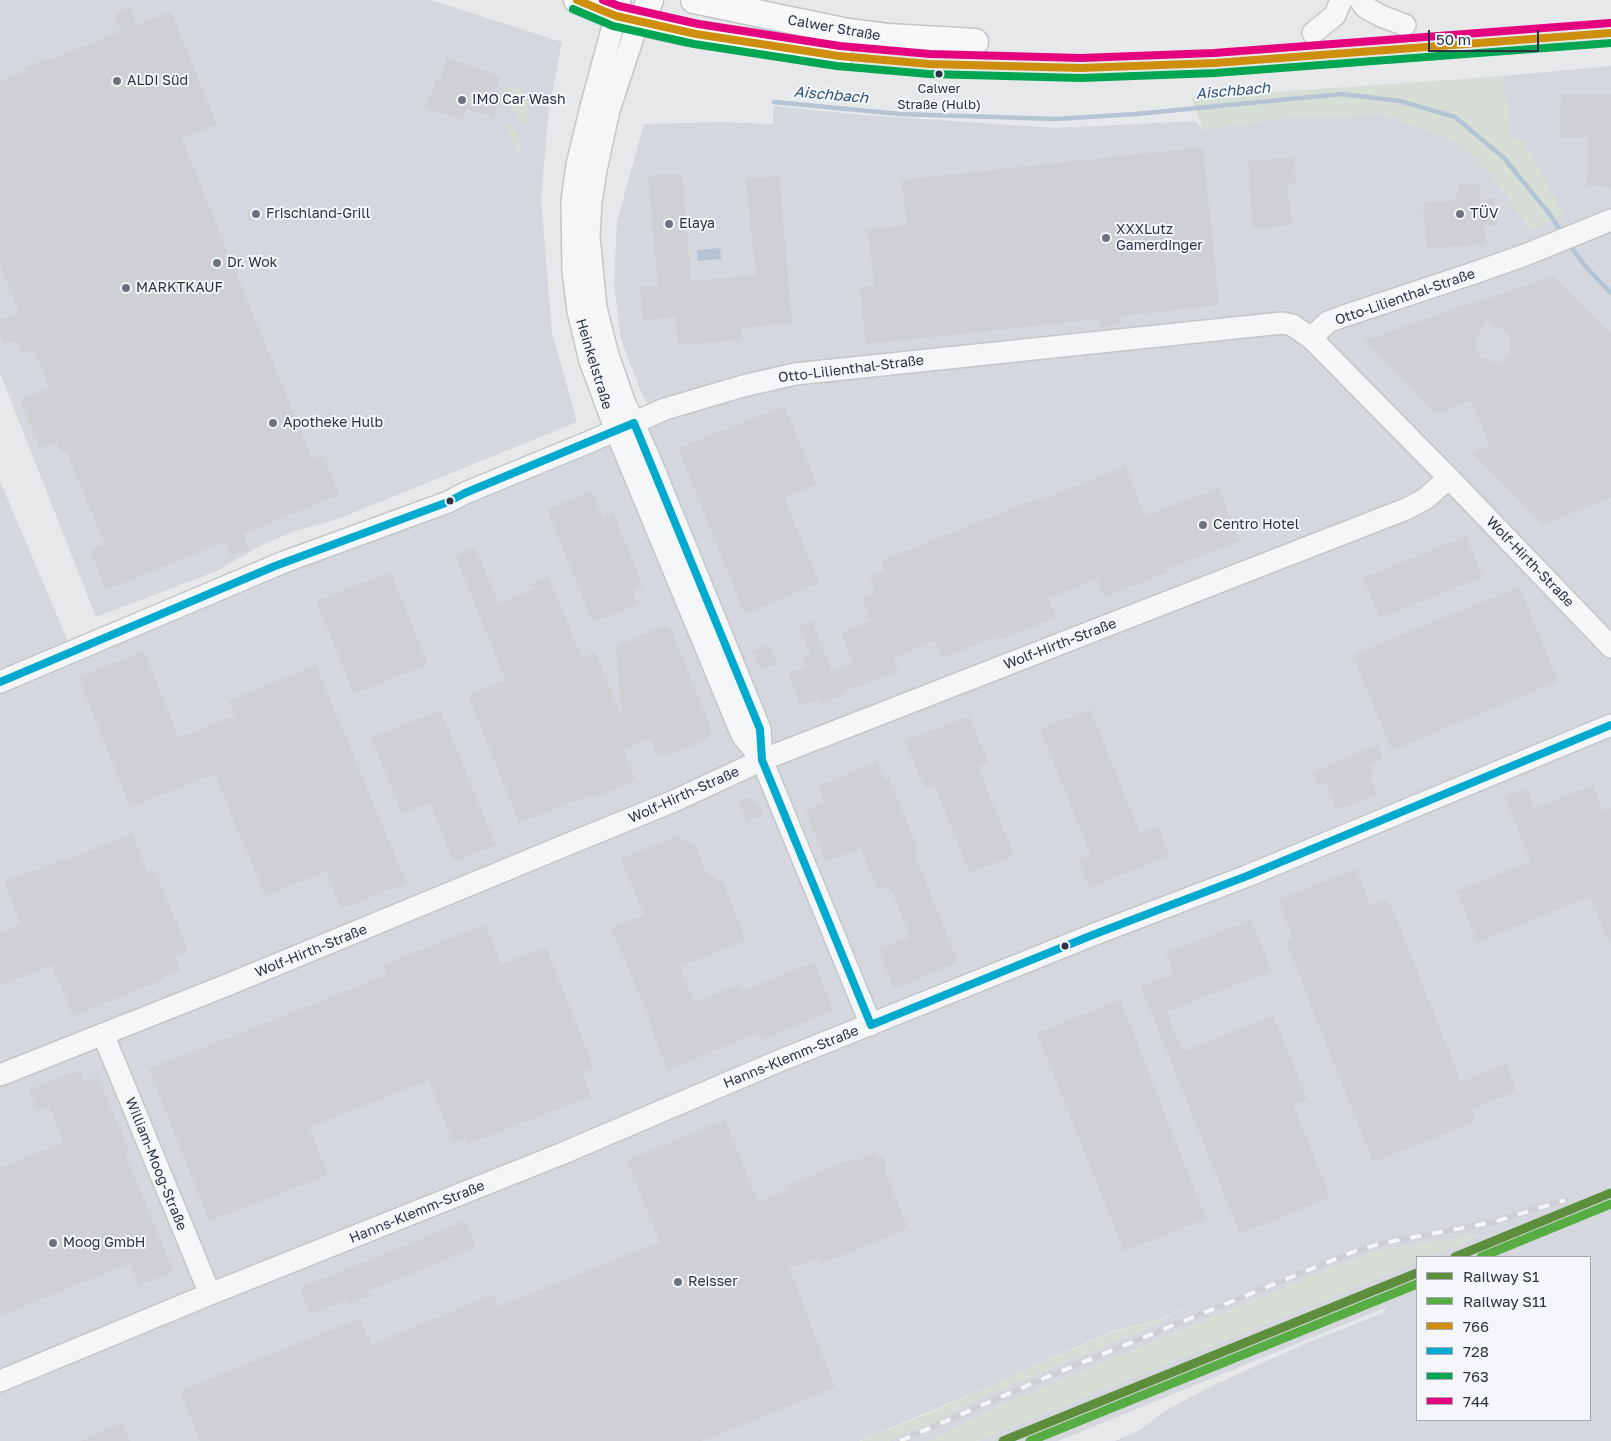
<!DOCTYPE html>
<html>
<head>
<meta charset="utf-8">
<style>
  body { margin:0 }
  #map { position:relative; width:1611px; height:1441px; overflow:hidden; background:#e6e8ea; font-family:"Golos Text",sans-serif }
  canvas { display:block }
  .legend { position:absolute; left:1416px; top:1256px; width:175px; height:165px; box-sizing:border-box; background:#f4f6f9; border:1px solid #a4a8b1; margin:0; padding:6px 9px; list-style:none; font-size:15px; color:#2b3445 }
  .legend li { display:flex; align-items:center; gap:10px; height:25px }
  .legend b { width:25px; border:1px solid #a4a8b1 }
  .scale { position:absolute; left:1428px; top:30px; width:111px; height:22px; box-sizing:border-box; border:2px solid #2b3445; border-top:0; padding-left:6px; font-size:15px; line-height:18px; white-space:nowrap; color:#2b3445; -webkit-text-stroke:4px #f4f6f9; paint-order:stroke }
</style>
</head>
<body>
<div id="map">
<canvas width="1611" height="1441"></canvas>
<ul class="legend">
<li><b style="height:6px;background:#5c8e3c"></b>Railway S1</li>
<li><b style="height:6px;background:#57ac43"></b>Railway S11</li>
<li><b style="height:6px;background:#ce8f0e"></b>766</li>
<li><b style="height:6px;background:#00a9ce"></b>728</li>
<li><b style="height:6px;background:#00a651"></b>763</li>
<li><b style="height:6px;background:#e5007d"></b>744</li>
</ul>
<div class="scale">50 m</div>
</div>
<script>
const context = document.querySelector('canvas').getContext('2d');
context.lineJoin = 'round';
function paint(path, color) { context.fillStyle = color; context.fill(path, 'evenodd'); }
const poly = rows => new Path2D(rows.map(r => 'M' + r).join(''));
function trace(path, color, width, dash) { context.strokeStyle = color; context.lineWidth = width; context.lineCap = dash ? 'butt' : 'round'; context.setLineDash(dash || []); context.stroke(path); }
function write(font, color, halo, rows, align = 'center') {
  context.font = font + ' "Golos Text",sans-serif'; context.lineWidth = 4; context.setLineDash([]); context.textBaseline = 'middle'; context.strokeStyle = halo; context.fillStyle = color; for (const [text, x, y, turn = 0] of rows) {
    context.save(); context.translate(x, y); context.rotate((+turn || 0) * Math.PI / 180); context.textAlign = isNaN(turn) ? turn : align; if (halo) context.strokeText(text, 0, 0); context.fillText(text, 0, 0); context.restore();
  }
}
const built = poly([
  [0,0,431,0,562,42,549,109,541,198,552,332,577,422,338,519,295,531,260,546,217,571,96,617,0,373],
  [1611,66,1611,1441,1115,1441,1140,1430,1163,1412,1210,1387,1304,1344,1383,1313,1387,1307,1058,1441,977,1441,1417,1262,1417,1420,1590,1420,1590,1257,1429,1257,1480,1235,1386,1249,1341,1264,999,1406,928,1441,888,1441,933,1423,973,1401,1164,1321,1166,1318,1224,1291,1164,1318,1110,1332,981,1390,859,1441,0,1441,0,481,76,660,374,536,582,457,658,423,641,392,621,339,614,283,617,221,644,124,721,122,773,124,773,106,862,115,1057,128,1196,121,1203,130,1290,117,1385,114,1458,142,1489,172,1531,230,1564,213,1513,140,1502,76]
]);
const green = poly([
  [1502,76,1513,140,1525,143,1564,214,1531,230,1489,172,1458,142,1385,114,1290,117,1203,130,1192,98],
  [513,87,519,87,527,99,529,120,524,123,506,103,497,97,506,88],
  [505,123,513,128,521,140,519,157],
  [1482,1234,1429,1257,1417,1257,1417,1262,977,1441,928,1441,999,1406,1341,1264,1386,1249],
  [1166,1318,1164,1321,973,1401,933,1423,888,1441,860,1441,932,1412,1110,1333]
]);
const water = poly([
  [720,248,721,259,698,261,697,250]
]);
const stream = poly([
  [774,102,900,114,1056,119,1136,114,1342,94,1400,101,1455,117,1504,158,1551,216,1563,234],
  [1568,243,1586,267,1611,293]
]);
const building = poly([
  [130,7,136,25,171,12,217,124,181,138,312,459,323,455,339,495,243,534,249,549,231,556,225,541,106,590,90,550,105,544,66,450,61,452,57,441,40,448,20,400,50,388,34,349,22,354,16,340,4,344,0,334,0,320,19,312,0,264,0,81,25,71,24,68,49,58,50,60,122,31,114,14],
  [447,58,500,76,493,99,499,101,493,117,467,109,463,120,426,108,436,80,440,81],
  [1561,94,1611,95,1611,187,1587,186,1588,138,1560,137],
  [1203,147,1219,305,1120,316,1121,324,1100,327,1099,319,866,344,860,288,874,286,868,230,907,225,902,180],
  [1294,157,1296,183,1287,184,1292,225,1253,229,1248,161],
  [682,173,691,281,756,275,746,179,779,176,792,323,741,328,742,340,678,345,676,317,643,320,640,287,658,286,648,176],
  [1479,183,1480,200,1495,198,1497,225,1484,226,1486,244,1427,249,1423,203,1456,200,1455,194,1459,194,1458,184],
  [261,206,265,217,251,222,246,212],
  [1552,276,1611,333,1611,497,1542,525,1473,453,1490,445,1471,401,1436,414,1363,340,1377,337,1469,303,1470,305],
  [1487,320,1503,330,1511,338,1511,348,1509,353,1500,364,1480,357,1477,349,1475,341],
  [784,406,817,484,784,498,819,583,745,614,678,448],
  [1125,466,1145,516,1219,488,1239,541,1167,569,1168,572,1105,597,1097,579,1048,598,1056,617,998,640,996,636,942,658,935,641,893,658,898,671,843,692,844,695,821,704,819,699,801,706,788,673,807,666,803,658,811,655,799,626,812,621,832,672,853,663,841,633,871,621,862,599,876,593,870,577,885,571,881,561,1041,497,1042,500],
  [592,491,603,517,613,513,643,586,632,591,638,604,593,622,547,510],
  [1466,536,1483,577,1380,618,1363,578],
  [475,547,499,604,535,589,533,583,548,577,582,658,595,652,622,716,616,648,621,644,659,628,665,627,671,630,711,728,710,736,704,740,665,756,657,754,651,738,623,750,636,780,595,797,593,794,519,823,468,695,506,680,455,556],
  [390,572,428,664,354,694,316,601],
  [1519,587,1558,681,1392,750,1353,655],
  [769,645,777,664,761,670,753,651],
  [144,651,179,738,235,715,229,701,316,665,406,883,341,909,326,871,265,896,215,774,130,807,78,677],
  [1090,709,1140,834,1158,827,1169,855,1089,888,1078,860,1091,854,1040,729],
  [440,710,496,845,454,862,430,802,402,813,371,738],
  [969,716,988,763,978,767,1014,856,970,873,934,784,924,788,905,741],
  [1377,745,1383,758,1370,764,1374,774,1369,776,1377,794,1337,810,1325,782,1318,785,1312,773],
  [877,762,884,780,889,778,918,849,913,851,958,962,894,989,878,949,910,937,895,900,894,891,891,891,889,886,878,890,861,848,826,862,806,811,825,803,818,786],
  [1593,785,1603,811,1611,808,1611,946,1590,896,1477,942,1457,891,1531,862,1505,797,1526,788,1534,809],
  [749,797,758,804,763,815,747,821,739,801],
  [132,834,148,872,154,869,188,950,174,956,180,970,164,977,165,979,73,1016,52,965,0,986,0,933,21,924,4,882,61,860,62,862],
  [677,836,696,847,706,872,723,883,746,940,680,967,694,1003,738,985,741,992,814,962,833,1010,761,1040,758,1033,668,1070,649,1022,651,1021,611,928,644,915,621,859],
  [1356,869,1371,906,1388,899,1461,1082,1506,1064,1516,1092,1471,1109,1476,1121,1373,1162,1286,941,1293,939,1278,900],
  [1251,920,1271,971,1166,1012,1183,1052,1273,1016,1307,1099,1293,1105,1330,1197,1240,1234,1141,987,1174,974,1166,953],
  [485,925,501,965,546,947,594,1068,582,1073,591,1096,468,1144,466,1137,453,1142,428,1080,309,1127,328,1175,209,1221,149,1069,387,975,383,965],
  [1120,1000,1206,1219,1124,1251,1037,1033],
  [79,1070,84,1082,98,1077,130,1153,125,1155,174,1272,139,1285,130,1263,0,1316,0,1168,64,1142,49,1105,37,1110,29,1090],
  [725,1120,758,1202,791,1189,789,1185,854,1158,856,1161,874,1153,876,1159,882,1156,887,1167,884,1168,908,1228,821,1264,819,1257,789,1269,835,1387,702,1441,200,1441,180,1391,359,1319,372,1345,493,1294,498,1307,660,1242,627,1160],
  [465,1221,476,1247,368,1291,370,1296,349,1304,347,1300,310,1315,300,1288],
  [122,1423,130,1441,80,1441]
]);
const minor = poly([
  [620,0,591,107,577,165,572,201,573,271,578,311,590,361,616,431,742,735,762,760,871,1025],
  [1360,0,1365,7,1381,16,1405,25],
  [641,21,634,34,609,110,596,170,591,202,589,236,596,308,608,355,624,401,651,462,760,729,762,760],
  [1313,33,1335,15,1341,0],
  [1311,338,1449,478,1611,647],
  [0,682,284,562,448,502,465,493,589,442,665,409,743,386,795,374,1282,323,1292,325,1311,338,1328,322,1344,316,1471,274,1525,255,1611,220],
  [103,1034,210,1294],
  [0,1075,227,985,588,836,674,801,762,760,1406,509,1425,499,1449,478],
  [0,1381,210,1294,561,1154,779,1061,1095,934,1247,876,1611,725]
]);
const major = poly([
  [577,0,616,16,685,32,839,56],
  [694,0,848,32,887,37,975,42],
  [641,21,650,0]
]);
const rail = poly([
  [900,1441,1042,1379,1355,1251,1383,1243,1494,1222,1565,1200]
]);
const bus1 = poly([
  [577,0,616,16,696,34,839,56,929,64,1081,68,1215,63,1611,33]
]);
const bus2 = poly([
  [0,682,275,566,448,502,465,493,634,423,760,729,762,760,871,1025],
  [871,1025,1095,934,1247,876,1611,725]
]);
const bus3 = poly([
  [573,9,613,26,694,44,837,66,929,74,1081,78,1215,73,1611,43]
]);
const bus4 = poly([
  [603,0,619,6,698,24,840,46,930,54,1081,58,1214,53,1610,23]
]);
const rail1 = poly([
  [1455,1257,1611,1193],
  [1003,1441,1417,1273]
]);
const rail2 = poly([
  [1481,1257,1611,1204],
  [1030,1441,1417,1284]
]);
const markers = [
  [939,74,4.5,"#2b3445"],
  [117,81,5,"#6c737f"],
  [462,100,5,"#6c737f"],
  [256,214,5,"#6c737f"],
  [1460,214,5,"#6c737f"],
  [669,224,5,"#6c737f"],
  [1106,238,5,"#6c737f"],
  [217,263,5,"#6c737f"],
  [126,288,5,"#6c737f"],
  [273,423,5,"#6c737f"],
  [450,501,4.5,"#2b3445"],
  [1203,525,5,"#6c737f"],
  [1065,946,4.5,"#2b3445"],
  [53,1243,5,"#6c737f"],
  [678,1282,5,"#6c737f"]
];
const busNames = [
  ["Calwer",939,89],
  ["Straße (Hulb)",939,105]
];
const streetNames = [
  ["Calwer Straße",834,28,10],
  ["Otto-Lilienthal-Straße",1405,297,-19],
  ["Heinkelstraße",594,364,73],
  ["Otto-Lilienthal-Straße",851,369,-7],
  ["Wolf-Hirth-Straße",1530,562,46],
  ["Wolf-Hirth-Straße",1060,644,-21],
  ["Wolf-Hirth-Straße",684,795,-24],
  ["Wolf-Hirth-Straße",311,951,-22],
  ["Hanns-Klemm-Straße",791,1057,-22],
  ["William-Moog-Straße",156,1164,68],
  ["Hanns-Klemm-Straße",417,1212,-22]
];
const poiNames = [
  ["ALDI Süd",127,81],
  ["IMO Car Wash",472,100],
  ["Frischland-Grill",266,214],
  ["TÜV",1470,214],
  ["Elaya",679,224],
  ["XXXLutz",1116,230],
  ["Gamerdinger",1116,246],
  ["Dr. Wok",227,263],
  ["MARKTKAUF",136,288],
  ["Apotheke Hulb",283,423],
  ["Centro Hotel",1213,525],
  ["Moog GmbH",63,1243],
  ["Reisser",688,1282]
];
const waterNames = [
  ["Aischbach",1233,91,-5],
  ["Aischbach",831,95,5]
];
paint(built, '#d4d7dd');
paint(green, '#d6ded6');
paint(water, '#b4c4d5');
trace(stream, '#b4c4d5', 4.5);
paint(building, '#ced0d3');
trace(minor, '#c4c6c8', 24);
trace(major, '#c2c5c8', 29);
trace(minor, '#f5f6f7', 21);
trace(major, '#f8f8f8', 26);
trace(rail, '#cecfd2', 5.5);
trace(rail, '#f4f6f9', 4, [11]);
trace(bus1, '#ce8f0e', 8);
trace(bus2, '#00a9ce', 8);
trace(bus3, '#00a651', 8);
trace(bus4, '#e5007d', 8);
trace(rail1, '#5c8e3c', 9);
trace(rail2, '#57ac43', 9);
for (const [x, y, r, color] of markers) { const dot = new Path2D(); dot.arc(x, y, r, 0, 2 * Math.PI); context.fillStyle = color; context.fill(dot); trace(dot, '#f4f6f9', 2); }
write('13px', '#2b3445', '#f4f6f9', busNames);
write('14px', '#2b3445', '#f4f6f9', streetNames);
write('14px', '#2b3445', '#f4f6f9', poiNames, 'left');
write('italic 15px', '#34527a', '#f4f6f9', waterNames);
</script>
</body>
</html>
